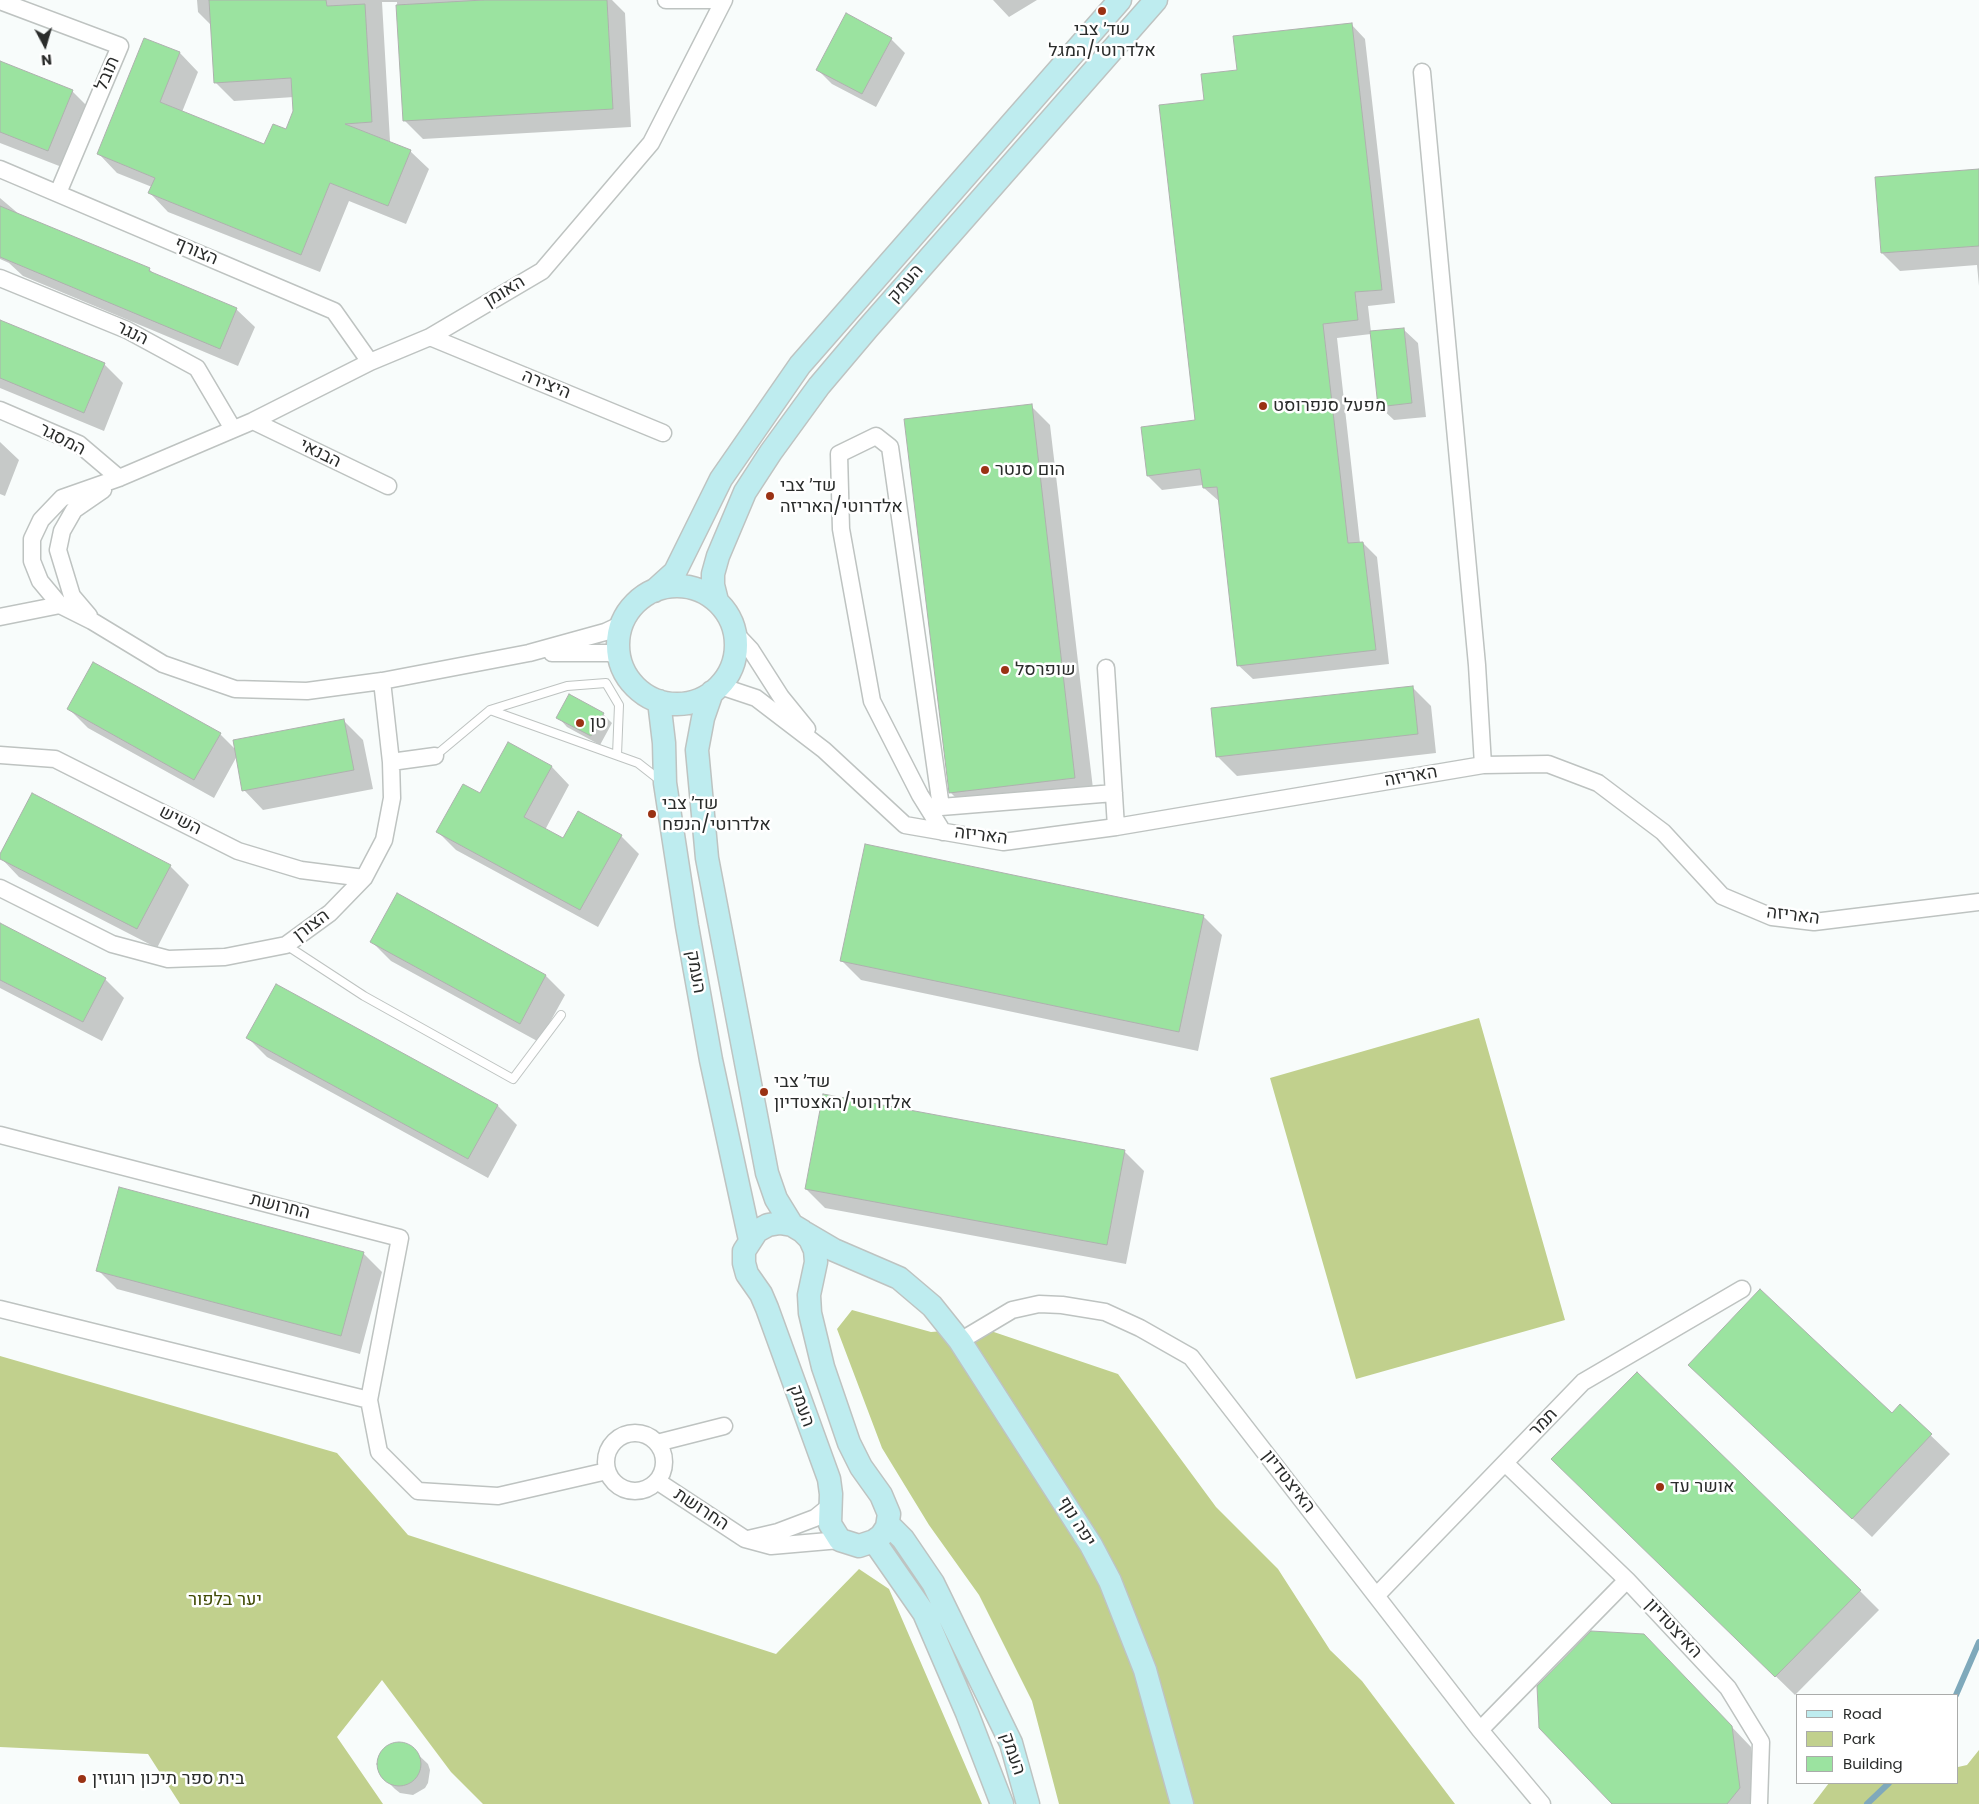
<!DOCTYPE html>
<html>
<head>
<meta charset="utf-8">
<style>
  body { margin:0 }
  #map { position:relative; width:1979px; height:1804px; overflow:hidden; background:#f8fcfb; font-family:Poppins,sans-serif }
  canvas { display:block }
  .legend { position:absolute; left:1796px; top:1694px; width:162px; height:90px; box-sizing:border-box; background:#fff; border:1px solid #aaabaa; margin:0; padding:6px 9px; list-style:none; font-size:15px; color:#2a2c2b }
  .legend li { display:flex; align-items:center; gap:10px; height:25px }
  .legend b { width:25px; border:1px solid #aaabaa }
  .north { position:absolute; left:20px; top:20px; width:50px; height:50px; -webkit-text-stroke:4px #fff; paint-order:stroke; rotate:174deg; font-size:14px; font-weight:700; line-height:20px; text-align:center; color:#2a2c2b }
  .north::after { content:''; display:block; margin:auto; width:18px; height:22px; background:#2a2c2b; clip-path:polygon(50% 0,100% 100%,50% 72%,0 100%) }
</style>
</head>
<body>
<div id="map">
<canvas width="1979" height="1804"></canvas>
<ul class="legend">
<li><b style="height:6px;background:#beecef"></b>Road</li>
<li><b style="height:14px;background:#c1d08d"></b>Park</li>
<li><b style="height:14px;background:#9be3a0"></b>Building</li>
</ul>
<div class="north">N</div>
</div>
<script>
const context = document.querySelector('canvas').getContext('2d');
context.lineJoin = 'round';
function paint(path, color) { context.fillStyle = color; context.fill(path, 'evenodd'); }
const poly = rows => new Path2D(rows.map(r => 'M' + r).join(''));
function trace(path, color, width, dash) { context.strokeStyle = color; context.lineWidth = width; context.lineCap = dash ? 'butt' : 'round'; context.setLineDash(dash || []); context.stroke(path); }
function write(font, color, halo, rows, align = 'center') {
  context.font = font + ' Poppins,Heebo,sans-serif'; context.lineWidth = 5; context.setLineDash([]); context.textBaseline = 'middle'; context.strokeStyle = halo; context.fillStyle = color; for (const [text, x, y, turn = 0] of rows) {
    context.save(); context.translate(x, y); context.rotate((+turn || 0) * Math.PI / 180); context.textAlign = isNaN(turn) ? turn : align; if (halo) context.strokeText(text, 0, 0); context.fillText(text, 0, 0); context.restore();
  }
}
const green = poly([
  [1479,1018,1565,1320,1356,1379,1270,1078],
  [852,1310,931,1332,982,1328,1118,1374,1216,1507,1278,1569,1330,1650,1362,1681,1455,1804,1059,1804,1032,1701,979,1595,929,1525,882,1448,837,1329],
  [0,1356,337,1453,408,1535,776,1654,859,1569,889,1589,982,1804,483,1804,451,1772,382,1680,337,1737,383,1804,180,1804,148,1754,0,1747],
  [1979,1750,1979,1804,1813,1804,1829,1783,1958,1783,1958,1767,1967,1765]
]);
const shadow = poly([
  [197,0,612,0,625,13,631,127,423,139,404,120,397,2,382,2,390,141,385,141,410,151,429,169,406,224,349,201,320,272,168,212,150,193,152,187,117,173,99,154,145,40,180,53,198,72,182,112,265,146,287,131,295,111,294,97,234,101,215,82,212,26,198,12],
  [993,0,1037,0,1009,17],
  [1351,24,1365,39,1395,303,1368,306,1371,332,1403,329,1418,343,1426,417,1394,420,1379,406,1371,334,1337,338,1360,543,1363,543,1377,557,1389,664,1253,679,1238,665,1220,502,1204,488,1203,485,1162,490,1148,476,1196,421,1205,101,1238,71],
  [891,39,905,53,876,107,832,84,818,70],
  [0,62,72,91,91,110,67,169,0,143],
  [1979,170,1979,286,1977,265,1900,271,1882,253],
  [0,198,20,215,149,269,157,277,236,309,255,327,238,366,23,276,9,263,0,259],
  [0,321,104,364,123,383,104,431,0,388],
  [1031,406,1050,425,1094,797,969,811,950,792],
  [0,442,19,460,5,496,0,494],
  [1412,687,1431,706,1436,753,1237,776,1217,756],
  [69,709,220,734,236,750,344,721,363,740,373,789,263,810,244,790,237,756,214,798,88,728],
  [603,714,612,723,600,745,567,727,558,717],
  [508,743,552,767,569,785,545,830,563,840,621,836,639,854,598,927,456,850,438,832,480,794],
  [0,857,170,866,189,885,157,948,19,877],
  [398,895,546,976,565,995,539,1042,391,961,372,942],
  [1203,916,1222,935,1198,1051,861,980,842,961],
  [0,925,105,979,124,998,102,1041,0,988],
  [277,985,498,1106,517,1125,488,1178,267,1057,248,1038],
  [1124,1151,1144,1171,1126,1264,825,1208,806,1189],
  [363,1253,382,1272,360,1354,117,1289,98,1270],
  [1709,1384,1892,1415,1900,1406,1950,1454,1872,1537],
  [1572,1478,1860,1591,1879,1610,1795,1695],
  [1663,1655,1751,1747,1758,1804,1614,1804],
  [395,1743,408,1745,428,1764,430,1770,428,1783,425,1788,413,1795,400,1793,395,1789,385,1779,378,1768,378,1761,384,1749]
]);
const stream = poly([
  [1956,1695,1979,1642],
  [1867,1804,1889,1783]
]);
const building = poly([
  [209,0,326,0,327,6,365,4,372,122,345,124,411,150,388,206,330,183,301,255,148,193,155,178,97,154,144,38,180,52,160,102,264,144,273,124,286,129,293,111,291,78,214,83,209,0],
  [483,0,607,0,613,109,403,121,396,5,483,0],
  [846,13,892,38,862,94,816,70,846,13],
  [1352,23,1382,290,1355,292,1358,320,1323,324,1348,543,1363,542,1376,650,1237,666,1217,487,1203,488,1200,469,1147,476,1141,427,1195,420,1159,105,1204,100,1201,74,1237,70,1233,36,1352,23],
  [0,61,73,90,48,151,0,132,0,61],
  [1979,169,1979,246,1881,253,1875,177,1979,169],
  [0,206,150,268,149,271,237,308,220,349,0,257,0,206],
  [0,320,105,363,84,413,0,378,0,320],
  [1404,328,1412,403,1378,407,1370,331,1404,328],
  [1032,404,1075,778,949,793,904,419,1032,404],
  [93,662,221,733,194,780,67,709,93,662],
  [1413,686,1418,734,1216,757,1211,708,1413,686],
  [569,694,604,713,591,736,556,718,569,694],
  [344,719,354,770,242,791,233,740,344,719],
  [508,742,552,766,524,817,563,838,578,811,622,835,580,910,436,832,463,784,480,793,508,742],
  [32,793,171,865,137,929,0,859,0,854,32,793],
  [865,844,1204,915,1179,1032,840,961,865,844],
  [397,893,546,975,520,1024,370,942,397,893],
  [0,923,106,978,83,1022,0,980,0,923],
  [276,984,498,1105,468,1159,246,1038,276,984],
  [823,1094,1125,1150,1107,1245,805,1189,823,1094],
  [119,1187,364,1252,341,1336,96,1271,119,1187],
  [1760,1289,1892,1413,1900,1404,1932,1434,1852,1519,1688,1365,1760,1289],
  [1637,1372,1861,1590,1775,1677,1551,1459,1637,1372],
  [1591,1631,1644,1634,1732,1726,1740,1788,1727,1804,1612,1804,1539,1728,1537,1686,1591,1631],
  '377 1764a22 22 0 1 1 44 0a22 22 0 1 1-44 0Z'
]);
const lane = poly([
  [490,710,567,686,606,683,619,705,617,755],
  [435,756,490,710,638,763,661,781],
  [286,945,364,996,513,1079,561,1015]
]);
const street = poly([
  [0,1,120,46,58,193],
  [1422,72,1477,665,1483,765],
  [0,169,334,311,370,362],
  [0,278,127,330,197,368,233,429],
  [430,337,663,433],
  [0,410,79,444,119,478],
  [253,421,388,486],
  [89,616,72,596,58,550,62,531,74,510,103,490],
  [0,617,60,605],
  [622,624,605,632,529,653,382,681,307,691,235,689,163,664,92,621,60,605,40,581,32,561,32,539,41,520,62,498,119,478,253,421,370,362,430,337,542,271,651,143,724,0,666,0],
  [735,633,751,650,781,697,807,729],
  [552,653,609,653,619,656],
  [1106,668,1116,827],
  [720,686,756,698,824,750,905,825,1003,842,1116,827,1483,765,1548,764,1598,783,1663,832,1722,896,1772,917,1814,922,1979,902],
  [0,755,55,759,238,851,301,870,364,878],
  [391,762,435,756],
  [943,832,920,795,872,701,841,529,839,454,876,436,890,447,941,807,1114,793],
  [0,888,112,944,168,959,225,957,286,945,330,913,364,878,384,840,392,798,391,762,382,681],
  [0,1135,400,1238,369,1400,379,1452,418,1491,498,1496,607,1471],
  [0,1309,369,1400],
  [960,1341,1012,1310,1039,1304,1062,1305,1105,1312,1140,1328,1191,1357,1480,1730,1542,1804],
  '606 1462a29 29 0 1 1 58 0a29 29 0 1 1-58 0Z',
  [657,1443,724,1426],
  [1505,1463,1627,1580,1728,1688,1761,1742,1759,1804],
  [657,1481,745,1539,771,1546,840,1540],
  [748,1539,778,1532,815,1518,831,1505],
  [1376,1596,1583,1382,1742,1289],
  [1480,1730,1627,1580]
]);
const secondary = poly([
  '618 645a59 59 0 1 1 118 0a59 59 0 1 1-118 0Z',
  [654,591,675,572,721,479,800,365,1120,0],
  [717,601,713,585,713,574,718,556,745,492,771,452,819,386,868,328,1156,0],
  [712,692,703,718,697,750,707,858,767,1173,776,1199,792,1225],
  [659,701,664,743,665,783,687,926,711,1060,750,1240],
  [780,1223,792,1225,802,1231,810,1239,815,1250,816,1262,809,1295,810,1313,823,1367,849,1443,861,1467,881,1495,889,1514,887,1527,881,1536,874,1541,859,1546,840,1540,830,1524,831,1494,829,1479,767,1308,761,1294,747,1274,744,1263,744,1251,757,1231,768,1225,780,1223],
  [805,1233,834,1250,899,1278,932,1306,960,1341,1091,1545,1110,1581,1145,1670,1182,1804],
  [888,1524,903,1539,933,1583,1011,1743,1028,1804],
  [874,1541,924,1613,967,1713,1002,1804]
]);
const markers = [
  [1102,11,5,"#9a3214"],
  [1263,406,5,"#9a3214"],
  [985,470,5,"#9a3214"],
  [770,496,5,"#9a3214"],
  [1005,670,5,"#9a3214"],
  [580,723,5,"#9a3214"],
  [652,814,5,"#9a3214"],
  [764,1092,5,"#9a3214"],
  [1660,1487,5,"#9a3214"],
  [82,1779,5,"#9a3214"]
];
const poiNames = [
  ["שד׳ צבי",1102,30,"center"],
  ["אלדרוטי/המגל",1102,51,"center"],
  ["מפעל סנפרוסט",1273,406],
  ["הום סנטר",995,470],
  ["שד׳ צבי",780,486],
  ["אלדרוטי/האריזה",780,507],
  ["שופרסל",1015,670],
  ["טן",590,723],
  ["שד׳ צבי",662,804],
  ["אלדרוטי/הנפח",662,825],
  ["שד׳ צבי",774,1082],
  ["אלדרוטי/האצטדיון",774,1103],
  ["אושר עד",1670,1487],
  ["בית ספר תיכון רוגוזין",92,1779]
];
const streetNames = [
  ["תובל",108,74,-67],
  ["הצורף",196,252,23],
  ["העמק",906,284,-49],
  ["האומן",505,292,-31],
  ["הנגר",132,334,26],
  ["היצירה",546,385,22],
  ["המסגר",62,440,27],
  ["הבנאי",320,454,26],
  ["האריזה",1411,777,-10],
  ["השיש",180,821,26],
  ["האריזה",981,836,7],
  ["האריזה",1793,916,7],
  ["הצורן",312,926,-37],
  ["העמק",695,972,80],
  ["החרושת",280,1207,14],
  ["העמק",801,1406,70],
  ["תמר",1544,1423,-46],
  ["האיצטדיון",1288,1482,52],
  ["החרושת",701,1510,33],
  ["יפה נוף",1076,1522,58],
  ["האיצטדיון",1673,1629,47],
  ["העמק",1012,1754,71]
];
const parkNames = [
  ["יער בלפור",225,1600]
];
paint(green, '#c1d08d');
paint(shadow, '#0003');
trace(stream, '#7fa9bb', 6);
paint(building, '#9be3a0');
trace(building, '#aeb1ae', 1);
trace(lane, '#bec3c1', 10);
trace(street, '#bec3c1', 19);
trace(secondary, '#bec3c1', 25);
trace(lane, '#fff', 8);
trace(street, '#fff', 16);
trace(secondary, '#beecef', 22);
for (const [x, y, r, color] of markers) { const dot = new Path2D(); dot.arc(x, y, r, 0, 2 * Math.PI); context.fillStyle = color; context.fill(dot); trace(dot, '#fff', 2); }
write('18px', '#2a2c2b', '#fff', poiNames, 'left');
write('18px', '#2a2c2b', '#fff', streetNames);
write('18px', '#404b05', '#fff', parkNames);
</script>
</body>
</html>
